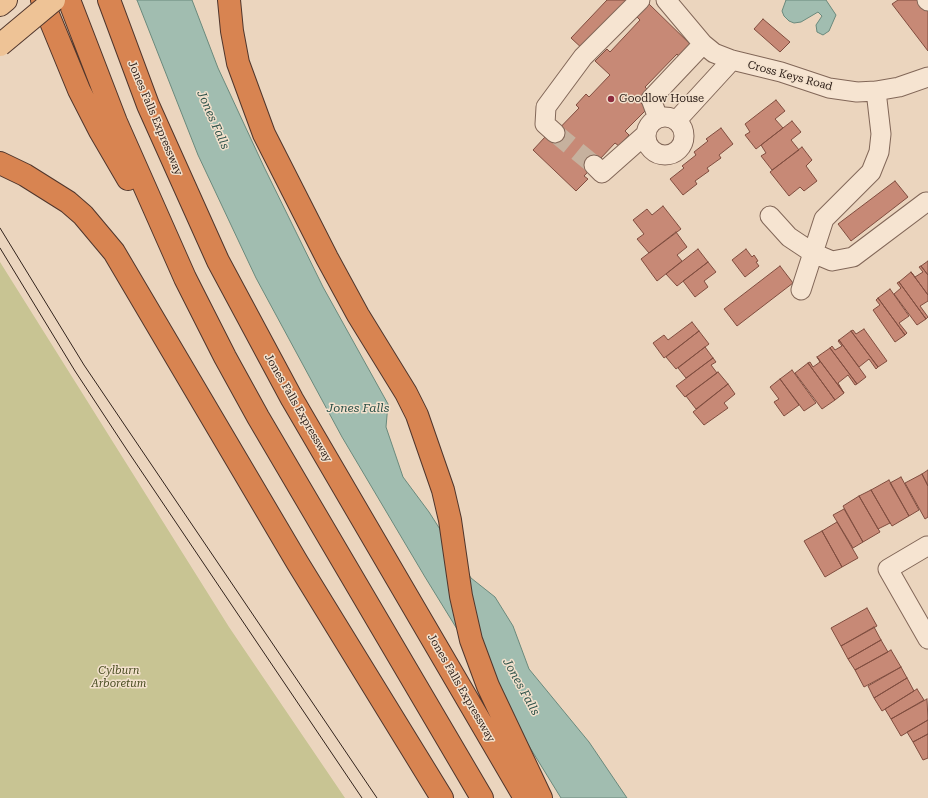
<!DOCTYPE html>
<html>
<head>
<meta charset="utf-8">
<style>
  body { margin:0 }
  canvas { display:block; background:#ebd5be }
</style>
</head>
<body>
<canvas width="928" height="798"></canvas>
<script>
const context = document.querySelector('canvas').getContext('2d');
context.lineJoin = 'round';
function paint(path, color) { context.fillStyle = color; context.fill(path, 'evenodd'); }
const poly = rows => new Path2D(rows.map(r => 'M' + r).join(''));
function trace(path, color, width, dash) { context.strokeStyle = color; context.lineWidth = width; context.lineCap = dash ? 'butt' : 'round'; context.setLineDash(dash || []); context.stroke(path); }
function write(font, color, halo, rows, align = 'center') {
  context.font = font + ' "Roboto Serif",serif'; context.lineWidth = 3; context.setLineDash([]); context.textBaseline = 'middle'; context.strokeStyle = halo; context.fillStyle = color; for (const [text, x, y, turn = 0] of rows) {
    context.save(); context.translate(x, y); context.rotate((+turn || 0) * Math.PI / 180); context.textAlign = isNaN(turn) ? turn : align; if (halo) context.strokeText(text, 0, 0); context.fillText(text, 0, 0); context.restore();
  }
}
const green = poly([
  [0,262,229,627,345,798,0,798]
]);
const water = poly([
  [137,0,192,0,218,68,264,167,323,287,388,404,386,427,403,477,429,512,471,578,495,597,513,626,529,669,589,742,627,798,561,798,425,577,342,437,256,278,198,155,137,0],
  [786,0,826,0,836,15,829,31,823,35,817,32,816,25,822,16,818,12,801,22,794,23,789,21,784,16,782,11,786,0]
]);
const building = poly([
  [607,0,635,0,585,51,571,38,607,0],
  [898,0,919,0,928,11,928,51,892,4,898,0],
  [649,4,692,46,680,58,677,54,645,87,649,91,639,101,647,109,625,131,629,135,619,146,615,143,584,176,588,179,576,191,533,150,545,137,548,140,579,108,576,105,586,94,589,97,610,75,595,61,607,49,610,52,640,20,637,17,649,4],
  [763,19,790,42,780,52,754,29,763,19],
  [776,100,785,111,775,119,783,128,756,149,745,135,750,132,745,124,776,100],
  [792,121,801,132,791,140,799,150,772,170,761,156,766,153,761,145,792,121],
  [721,128,733,144,719,155,721,158,707,168,709,171,695,181,697,184,683,195,670,179,684,168,682,166,696,155,694,152,708,141,706,139,721,128],
  [802,147,812,160,806,166,817,181,804,191,800,187,789,196,770,172,802,147],
  [895,181,908,197,851,241,838,224,895,181],
  [663,206,681,229,649,253,637,239,644,234,633,220,647,209,652,215,663,206],
  [676,232,687,247,677,255,682,261,657,281,641,259,676,232],
  [698,249,708,262,677,286,666,274,698,249],
  [746,249,752,257,754,255,758,261,756,262,759,266,745,277,732,260,746,249],
  [928,261,928,275,921,266,928,261],
  [708,262,716,272,704,281,708,287,695,297,683,281,708,262],
  [780,266,793,283,737,326,724,309,780,266],
  [921,266,928,275,928,295,911,272,915,277,923,272,919,267,921,266],
  [911,272,928,295,928,301,920,306,928,317,926,319,899,282,911,272],
  [899,282,926,319,917,325,894,294,901,288,897,283,899,282],
  [890,289,909,316,899,323,907,333,905,335,878,298,890,289],
  [878,298,905,335,895,342,873,310,880,305,876,300,878,298],
  [692,322,699,331,664,358,653,343,664,335,668,340,692,322],
  [864,329,887,361,878,367,851,331,853,330,856,334,864,329],
  [699,331,709,344,676,369,666,357,699,331],
  [851,331,878,367,876,369,869,359,859,367,839,340,851,331],
  [839,340,866,377,857,384,830,348,832,346,835,350,842,346,838,341,839,340],
  [705,347,713,358,686,378,678,368,705,347],
  [830,348,857,384,855,385,848,375,838,383,844,393,817,357,830,348],
  [817,357,844,393,835,400,808,363,810,362,813,367,820,362,817,357],
  [713,358,716,362,711,365,717,373,685,397,676,386,713,358],
  [808,363,835,400,822,409,795,373,808,363],
  [792,370,816,403,804,411,780,379,792,370],
  [718,372,728,384,696,409,686,396,718,372],
  [780,379,799,405,784,416,774,402,779,399,770,387,780,379],
  [728,384,735,394,724,403,728,408,704,425,693,412,728,384],
  [928,470,928,486,922,474,928,470],
  [922,474,928,486,928,517,925,519,905,483,922,474],
  [901,477,919,510,909,516,890,483,901,477],
  [889,480,909,516,892,526,871,490,889,480],
  [871,490,890,523,878,529,859,496,871,490],
  [859,496,880,532,863,542,843,506,859,496],
  [844,509,863,542,853,548,833,515,844,509],
  [837,522,858,558,842,567,822,531,837,522],
  [822,531,842,567,825,577,804,541,822,531],
  [867,608,877,626,841,646,831,628,867,608],
  [874,627,881,640,848,659,841,646,874,627],
  [881,640,888,652,855,670,848,659,881,640],
  [891,650,901,667,864,687,855,670,891,650],
  [901,667,907,678,874,698,868,686,901,667],
  [907,678,914,691,882,711,874,698,907,678],
  [917,689,924,700,891,719,885,709,917,689],
  [927,699,928,720,901,736,891,719,927,699],
  [928,720,928,734,913,742,907,732,928,720],
  [928,734,928,758,923,760,913,742,928,734]
]);
const minorTunnel = poly([
  [555,133,594,165]
]);
const minor = poly([
  [666,0,703,44,714,53,732,60,781,72,829,88,857,92,876,91,899,87,928,77],
  [927,0,928,1],
  '646 136a19 19 0 1 1 38 0a19 19 0 1 1-38 0Z',
  [658,118,651,99,703,44],
  [677,120,732,60],
  [555,133,545,124,546,107,583,57,640,0],
  [594,165,602,173,646,134],
  [770,216,789,237,813,253,832,261,853,257,926,202],
  [801,290,824,219,871,172,879,152,881,134,876,91],
  [927,546,888,569,928,639]
]);
const major = poly([
  [0,5,6,0]
]);
const highway = poly([
  [42,0,79,90,100,131,128,179],
  [69,0,116,122,185,278,225,357,258,417,482,798],
  [109,0,148,105,218,261,292,399,525,798],
  [229,0,232,31,238,63,264,134,327,258,358,315,406,393,417,415,443,490,450,520,461,596,471,640,488,686,541,798],
  [0,163,25,175,68,202,83,215,114,252,297,562,442,798]
]);
const tram = poly([
  [0,228,84,365,377,798],
  [0,248,75,371,127,450,362,798]
]);
const majorBridge = poly([
  [0,45,54,0]
]);
const markers = [
  [611,99,4,"#8e2b3e"]
];
const streetNames = [
  ["Cross Keys Road",790,76,15],
  ["Jones Falls Expressway",155,118,67],
  ["Jones Falls Expressway",298,408,60],
  ["Jones Falls Expressway",461,688,60]
];
const poiNames = [
  ["Goodlow House",619,99]
];
const parkNames = [
  ["Cylburn",119,671],
  ["Arboretum",119,684]
];
const waterNames = [
  ["Jones Falls",213,120,66],
  ["Jones Falls",358,408],
  ["Jones Falls",521,687,61]
];
paint(green, '#c8c493');
paint(water, '#a1bdb0');
trace(water, '#6a897c', 1);
paint(building, '#c78976');
trace(building, '#804d3f', 1);
trace(minorTunnel, '#c6b19e', 19, [19, 10]);
trace(minor, '#826758', 21);
trace(major, '#50362c', 24);
trace(highway, '#50362c', 24);
trace(minor, '#f6e4d1', 19);
trace(major, '#eec396', 22);
trace(highway, '#d88451', 22);
trace(tram, '#32231c', 1);
trace(majorBridge, '#50362c', 24, []);
trace(majorBridge, '#eec396', 22);
for (const [x, y, r, color] of markers) { const dot = new Path2D(); dot.arc(x, y, r, 0, 2 * Math.PI); context.fillStyle = color; context.fill(dot); trace(dot, '#f3e1cd', 1.5); }
write('11px', '#32231c', '#f3e1cd', streetNames);
write('11px', '#32231c', '#f3e1cd', poiNames, 'left');
write('italic 11px', '#4b4e23', '#f3e1cd', parkNames);
write('italic 12px', '#2c5148', '#f3e1cd', waterNames);
</script>
</body>
</html>
